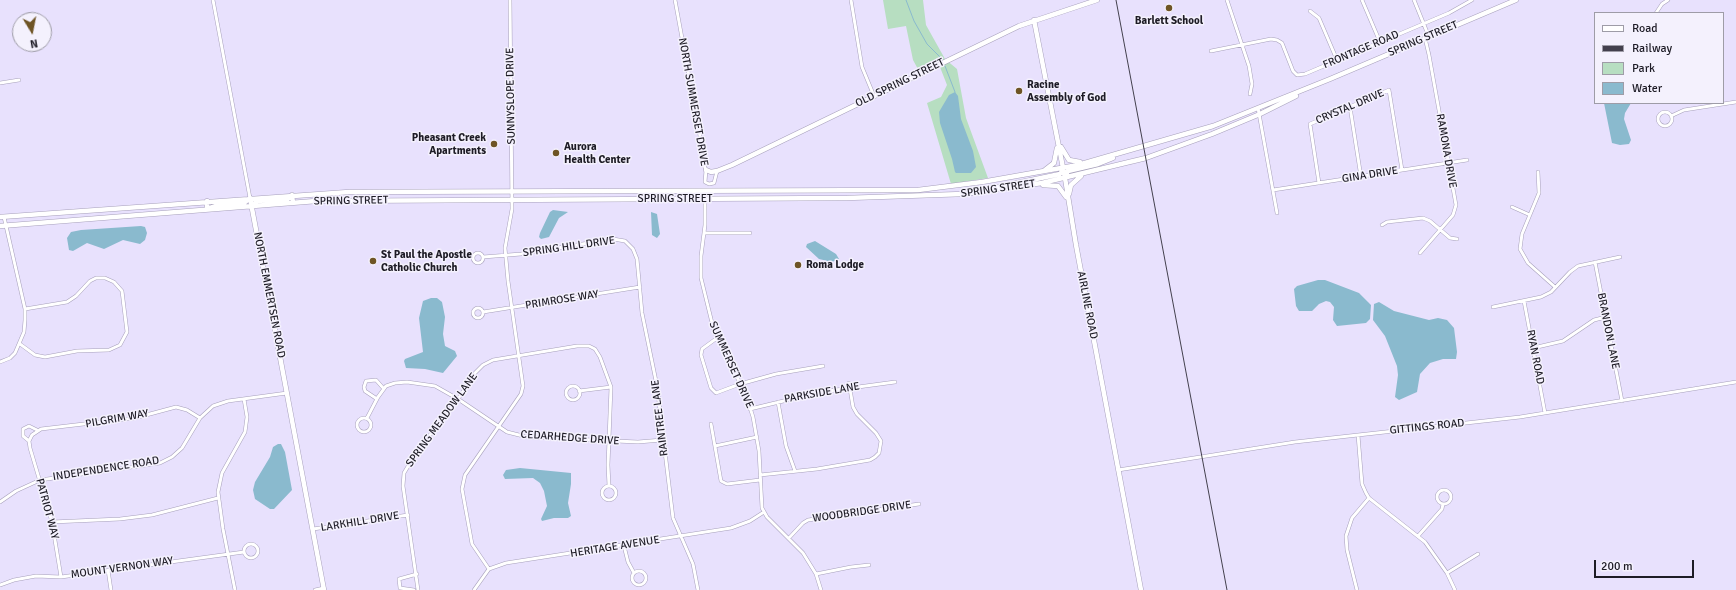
<!DOCTYPE html>
<html>
<head>
<meta charset="utf-8">
<style>
  body { margin:0 }
  #map { position:relative; width:1736px; height:590px; overflow:hidden; background:#e8e1fd; font-family:Signika,sans-serif }
  canvas { display:block }
  .legend { position:absolute; left:1594px; top:12px; width:130px; height:92px; box-sizing:border-box; background:#f4f1fd; border:1px solid #9e9ca7; margin:0; padding:5px 7px; list-style:none; font-size:12px; color:#1e1c26 }
  .legend li { display:flex; align-items:center; gap:8px; height:20px }
  .legend b { width:20px; border:1px solid #9e9ca7 }
  .north { position:absolute; left:12px; top:12px; width:40px; height:40px; box-sizing:border-box; background:#f4f1fd; border:1px solid #9e9ca7; border-radius:50%; rotate:170deg; font-size:11px; font-weight:700; line-height:16px; text-align:center; color:#1e1c26 }
  .north::after { content:''; display:block; margin:auto; width:14px; height:18px; background:#6e5425; clip-path:polygon(50% 0,100% 100%,50% 72%,0 100%) }
  .scale { position:absolute; left:1594px; top:560px; width:100px; height:18px; box-sizing:border-box; border:2px solid #1e1c26; border-top:0; padding-left:5px; font-size:12px; line-height:14px; white-space:nowrap; color:#1e1c26; -webkit-text-stroke:3px #f4f1fd; paint-order:stroke }
</style>
</head>
<body>
<div id="map">
<canvas width="1736" height="590"></canvas>
<ul class="legend">
<li><b style="height:5px;background:#fff"></b>Road</li>
<li><b style="height:5px;background:#43404d"></b>Railway</li>
<li><b style="height:11px;background:#b7dec1"></b>Park</li>
<li><b style="height:11px;background:#8abace"></b>Water</li>
</ul>
<div class="north">N</div>
<div class="scale">200 m</div>
</div>
<script>
const context = document.querySelector('canvas').getContext('2d');
context.lineJoin = 'round';
function paint(path, color) { context.fillStyle = color; context.fill(path, 'evenodd'); }
const poly = rows => new Path2D(rows.map(r => 'M' + r).join(''));
function trace(path, color, width, dash) { context.strokeStyle = color; context.lineWidth = width; context.lineCap = dash ? 'butt' : 'round'; context.setLineDash(dash || []); context.stroke(path); }
function write(font, color, halo, rows, align = 'center') {
  context.font = font + ' Signika,sans-serif'; context.lineWidth = 3; context.setLineDash([]); context.textBaseline = 'middle'; context.strokeStyle = halo; context.fillStyle = color; for (const [text, x, y, turn = 0] of rows) {
    context.save(); context.translate(x, y); context.rotate((+turn || 0) * Math.PI / 180); context.textAlign = isNaN(turn) ? turn : align; if (halo) context.strokeText(text, 0, 0); context.fillText(text, 0, 0); context.restore();
  }
}
const green = poly([
  [883,0,923,0,926,25,945,59,957,69,966,118,988,178,951,184,927,103,941,97,947,85,938,62,919,71,913,60,906,26,888,29]
]);
const water = poly([
  [955,92,958,96,961,119,973,151,976,167,971,173,956,173,955,172,952,159,940,123,939,112,949,95],
  [1604,103,1631,103,1625,113,1624,119,1631,140,1629,144,1620,145,1612,143],
  [553,210,568,212,559,218,549,237,541,239,539,237,540,233,550,212],
  [651,212,657,214,660,234,657,238,652,235],
  [141,226,145,227,147,233,145,240,140,244,123,240,104,249,87,243,73,251,69,250,67,238,71,232,81,230],
  [815,241,836,254,839,259,832,262,819,259,806,247,807,244],
  [1318,280,1325,280,1359,293,1371,305,1370,319,1366,323,1337,326,1333,320,1334,307,1330,302,1326,301,1319,304,1312,311,1299,311,1296,306,1294,289,1297,286],
  [431,298,437,298,442,302,445,317,443,334,445,346,455,351,457,356,443,373,425,369,406,368,404,361,405,359,423,352,419,318,423,301],
  [1379,302,1394,311,1429,320,1438,318,1447,320,1454,328,1457,352,1456,359,1443,359,1430,363,1420,374,1417,392,1399,400,1395,397,1398,375,1397,366,1385,336,1373,320,1374,304],
  [278,444,281,444,285,452,292,490,274,509,270,509,255,499,253,490,255,482,270,457,273,447],
  [520,468,571,473,571,484,568,503,571,516,568,518,554,518,542,521,541,519,547,506,544,491,540,483,533,478,505,479,503,475,506,470]
]);
const stream = poly([
  [906,0,914,21,927,44,941,58],
  [945,66,955,92]
]);
const street = poly([
  [213,0,250,198],
  [675,0,702,147,703,163,706,170,705,182,709,184,714,183,717,171],
  [851,0,862,67,874,96],
  [1227,0,1249,66,1252,84,1250,94],
  [1362,0,1380,42],
  [1414,0,1429,37],
  [1310,11,1319,18,1337,60],
  [1656,13,1662,4,1668,0],
  [1211,51,1271,39,1277,40,1282,43,1293,71,1297,75,1305,74,1449,13,1472,0],
  [0,83,19,80],
  [1350,107,1361,177],
  [1258,108,1277,213],
  '1658 119a7 7 0 1 1 14 0a7 7 0 1 1-14 0Z',
  [1671,116,1684,110,1736,102],
  [1538,172,1539,193,1522,234,1520,249,1528,263,1555,287],
  [1319,183,1310,124,1389,90,1402,170],
  [1273,190,1467,160],
  [705,192,705,225,701,256,701,278,714,331,746,395,753,417,759,451,762,508,767,517,803,553,816,574,821,590],
  [1512,207,1530,215],
  [1382,225,1387,222,1423,218,1430,221,1450,238,1457,239],
  [705,233,750,233],
  [1420,253,1453,215,1456,205,1429,55,1425,38],
  '473 258a5 5 0 1 1 10 0a5 5 0 1 1-10 0Z',
  [483,257,521,254,613,239,625,241,633,249,637,259,642,313,657,386,673,518,693,564,698,590],
  [1595,262,1622,401],
  [1524,301,1545,413],
  [1493,307,1541,297,1551,292,1570,272,1578,266,1620,257],
  '473 313a5 5 0 1 1 10 0a5 5 0 1 1-10 0Z',
  [483,312,640,287],
  [717,338,702,349,701,355,711,388,716,393,740,384,776,374,823,366],
  [20,344,35,355,45,357,77,351,109,350,120,345,127,332,122,291,114,282,105,278,96,278,90,281,76,296,67,302,25,309],
  [1533,348,1563,341,1594,320,1606,317],
  [0,362,10,358,15,353,24,332,25,320,25,309,4,217],
  '566 393a7 7 0 1 1 14 0a7 7 0 1 1-14 0Z',
  [579,391,611,387],
  [377,399,365,391,364,387,366,381,376,380,384,389],
  [778,402,786,446,795,471],
  [750,409,821,392,895,382],
  [367,418,378,397,386,386,395,383,407,382,435,386,458,399,507,432,527,437,638,442,662,440],
  '357 425a7 7 0 1 1 14 0a7 7 0 1 1-14 0Z',
  [711,424,721,481,727,484,760,480],
  [1358,435,1362,484,1366,493,1369,498,1425,542,1447,573,1455,590],
  [29,441,23,436,23,429,29,426,37,430],
  [715,446,757,437],
  [1118,470,1295,442,1520,417,1736,382],
  [760,475,817,469,870,460,875,457,879,453,881,441,876,433,857,414,853,407,849,383],
  '602 493a7 7 0 1 1 14 0a7 7 0 1 1-14 0Z',
  '1437 497a7 7 0 1 1 14 0a7 7 0 1 1-14 0Z',
  [0,502,16,491,40,480,160,463,172,457,182,448,200,418,213,406,228,401,287,393],
  [52,522,120,519,152,515,218,498],
  [313,529,408,515],
  [1418,536,1442,509,1443,504],
  [789,538,803,523,808,520,919,504],
  '244 551a7 7 0 1 1 14 0a7 7 0 1 1-14 0Z',
  [624,546,628,562,634,573],
  [489,569,472,544,462,489,465,475,521,394,523,386,508,281,505,248,512,209,510,0],
  [108,570,111,590],
  '632 578a7 7 0 1 1 14 0a7 7 0 1 1-14 0Z',
  [1447,573,1478,554],
  [816,574,851,567,869,565],
  [61,577,52,522,30,448,29,441,32,435,41,429,135,418,176,407,187,410,200,418],
  [0,585,14,580,36,576,61,577,244,552],
  [235,590,223,529,218,492,222,473,245,432,247,417,244,399],
  [315,590,324,588],
  [414,590,400,588,399,579,417,574],
  [418,590,403,486,404,473,416,453,458,399,475,373,483,365,493,360,577,346,589,346,595,349,600,357,611,387,608,465,609,486],
  [474,590,489,569,506,563,731,528,750,521,764,512],
  [1357,590,1347,550,1346,536,1352,518,1369,498]
]);
const secondary = poly([
  [1034,20,1065,178,1076,245,1141,590],
  [1061,147,1069,160,1080,162],
  [706,170,711,172,717,171,732,165,1019,26,1097,0],
  [1045,170,1054,163,1057,148],
  [1065,176,1068,171,1098,164,1113,158],
  [1043,185,1058,186,1066,197],
  [998,187,1060,174,1063,170],
  [1069,194,1071,185,1081,176],
  [250,198,324,590],
  [207,201,207,209,216,206,244,203,250,198],
  [252,206,257,201,288,199,292,195,293,203],
  [0,217,349,192,918,190,982,182,1078,165,1213,126,1330,79,1516,0],
  [0,226,316,201,847,198,963,194,1042,183,1146,158,1212,134,1260,114,1296,96]
]);
const rail = poly([
  [1116,0,1227,590]
]);
const markers = [
  [1169,8,4,"#6e5425"],
  [1019,91,4,"#6e5425"],
  [494,144,4,"#6e5425"],
  [556,153,4,"#6e5425"],
  [373,261,4,"#6e5425"],
  [798,265,4,"#6e5425"]
];
const poiNames = [
  ["Barlett School",1169,21,"center"],
  ["Racine",1027,85],
  ["Assembly of God",1027,98],
  ["Pheasant Creek",486,138,"right"],
  ["Apartments",486,151,"right"],
  ["Aurora",564,147],
  ["Health Center",564,160],
  ["St Paul the Apostle",381,255],
  ["Catholic Church",381,268],
  ["Roma Lodge",806,265]
];
const streetNames = [
  ["SPRING STREET",1423,39,-23],
  ["FRONTAGE ROAD",1361,50,-23],
  ["OLD SPRING STREET",900,83,-26],
  ["SUNNYSLOPE DRIVE",511,96,-91],
  ["NORTH SUMMERSET DRIVE",693,102,80],
  ["CRYSTAL DRIVE",1350,107,-23],
  ["RAMONA DRIVE",1446,151,80],
  ["GINA DRIVE",1370,175,-9],
  ["SPRING STREET",998,189,-8],
  ["SPRING STREET",675,199],
  ["SPRING STREET",351,201,-1],
  ["SPRING HILL DRIVE",569,247,-8],
  ["NORTH EMMERTSEN ROAD",269,295,79],
  ["PRIMROSE WAY",562,300,-9],
  ["AIRLINE ROAD",1087,305,79],
  ["BRANDON LANE",1608,331,79],
  ["RYAN ROAD",1535,357,79],
  ["SUMMERSET DRIVE",731,365,66],
  ["PARKSIDE LANE",822,393,-10],
  ["RAINTREE LANE",660,418,-97],
  ["PILGRIM WAY",117,419,-10],
  ["SPRING MEADOW LANE",442,420,-54],
  ["GITTINGS ROAD",1427,427,-6],
  ["CEDARHEDGE DRIVE",570,438,4],
  ["INDEPENDENCE ROAD",106,469,-9],
  ["PATRIOT WAY",47,509,75],
  ["WOODBRIDGE DRIVE",862,512,-8],
  ["LARKHILL DRIVE",360,522,-9],
  ["HERITAGE AVENUE",615,547,-9],
  ["MOUNT VERNON WAY",122,568,-8]
];
paint(green, '#b7dec1');
paint(water, '#8abace');
trace(stream, '#8abace', 1);
trace(street, '#a7a0bb', 4);
trace(secondary, '#a7a0bb', 5.5);
trace(street, '#fff', 3);
trace(secondary, '#fff', 4.5);
trace(rail, '#43404d', 1);
for (const [x, y, r, color] of markers) { const dot = new Path2D(); dot.arc(x, y, r, 0, 2 * Math.PI); context.fillStyle = color; context.fill(dot); trace(dot, '#f4f1fd', 1.5); }
write('bold 11px', '#1e1c26', '#f4f1fd', poiNames, 'left');
write('11px', '#1e1c26', '#f4f1fd', streetNames);
</script>
</body>
</html>
